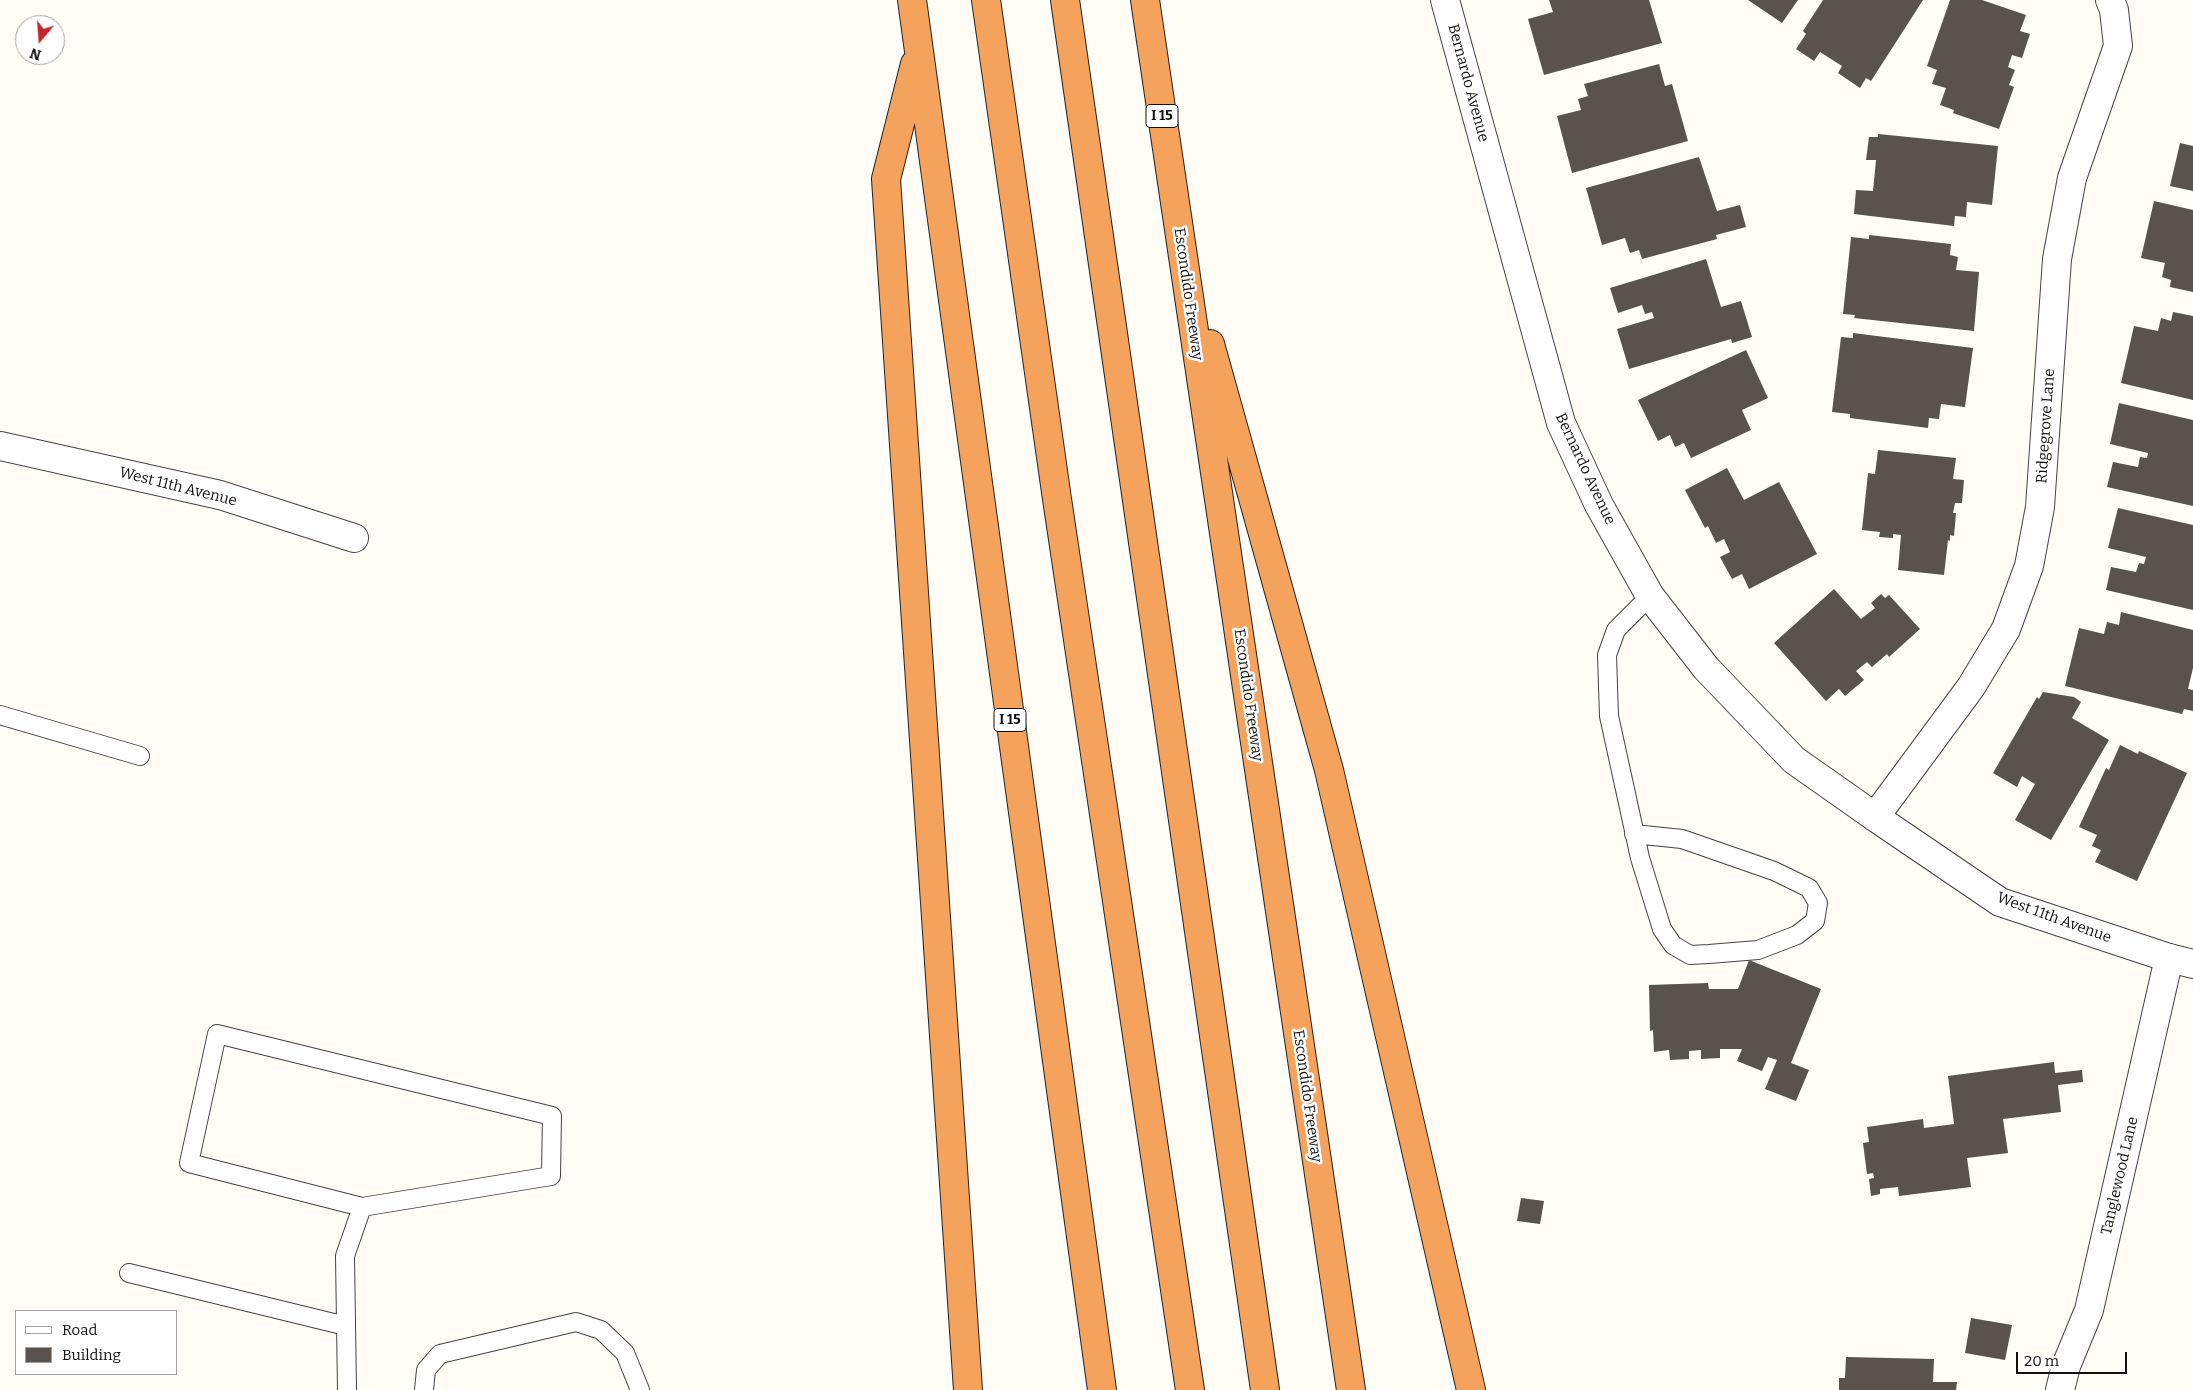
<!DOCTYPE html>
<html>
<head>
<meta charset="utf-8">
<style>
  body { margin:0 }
  #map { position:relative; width:2193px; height:1390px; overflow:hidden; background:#fffdf5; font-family:Bitter,serif }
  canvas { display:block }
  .legend { position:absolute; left:15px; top:1310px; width:162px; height:65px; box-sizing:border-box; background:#fff; border:1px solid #a0a0a0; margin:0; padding:6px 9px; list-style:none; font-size:15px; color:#111 }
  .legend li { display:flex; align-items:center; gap:10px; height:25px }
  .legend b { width:25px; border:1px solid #a0a0a0 }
  .north { position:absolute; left:15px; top:15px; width:50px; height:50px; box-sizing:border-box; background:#fff; border:1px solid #a0a0a0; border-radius:50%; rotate:198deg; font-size:14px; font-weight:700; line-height:20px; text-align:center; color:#111 }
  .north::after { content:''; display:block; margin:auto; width:18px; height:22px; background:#c4262e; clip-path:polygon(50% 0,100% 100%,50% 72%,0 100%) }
  .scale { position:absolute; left:2016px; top:1352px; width:111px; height:22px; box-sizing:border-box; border:2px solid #111; border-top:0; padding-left:6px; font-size:15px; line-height:18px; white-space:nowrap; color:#111; -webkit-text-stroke:4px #fff; paint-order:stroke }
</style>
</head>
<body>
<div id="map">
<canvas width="2193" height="1390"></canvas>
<ul class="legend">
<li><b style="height:6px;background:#fff"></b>Road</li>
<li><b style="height:14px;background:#5a524d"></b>Building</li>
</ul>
<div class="north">N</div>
<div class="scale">20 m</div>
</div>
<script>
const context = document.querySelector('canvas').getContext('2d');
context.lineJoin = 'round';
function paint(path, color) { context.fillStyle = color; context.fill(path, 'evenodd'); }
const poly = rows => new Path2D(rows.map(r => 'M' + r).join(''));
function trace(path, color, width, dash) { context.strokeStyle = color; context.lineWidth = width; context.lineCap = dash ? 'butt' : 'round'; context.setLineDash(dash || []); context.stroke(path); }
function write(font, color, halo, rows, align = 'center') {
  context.font = font + ' Bitter,serif'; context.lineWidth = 5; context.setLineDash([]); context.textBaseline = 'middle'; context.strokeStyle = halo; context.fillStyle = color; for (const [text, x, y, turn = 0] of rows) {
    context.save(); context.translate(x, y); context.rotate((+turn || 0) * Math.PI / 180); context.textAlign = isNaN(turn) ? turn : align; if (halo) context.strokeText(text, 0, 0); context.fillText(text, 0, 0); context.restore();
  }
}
const building = poly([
  [1549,0,1649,0,1662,43,1544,75,1528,19,1553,12],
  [1748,0,1798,0,1782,23],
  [1823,0,1923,0,1871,81,1866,78,1860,88,1838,73,1842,66,1820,52,1814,61,1796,49,1806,34,1803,31],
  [1950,0,1982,0,2026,15,2020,31,2030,34,2022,58,2012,55,2008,67,2015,70,2009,85,2014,87,1999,129,1953,113,1954,110,1940,105,1946,88,1932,84,1937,70,1927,66],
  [1659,64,1665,86,1672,84,1688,141,1572,173,1557,116,1581,110,1578,99,1588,96,1584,84],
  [1878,134,1998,146,1992,205,1967,202,1966,217,1955,216,1954,226,1854,214,1856,190,1873,191,1876,160,1866,160,1869,137,1878,137],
  [2180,143,2193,146,2193,191,2170,186],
  [1699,157,1717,211,1740,205,1746,227,1716,235,1717,239,1642,259,1639,250,1630,253,1625,238,1602,245,1586,188],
  [2154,201,2193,210,2193,292,2170,287,2171,280,2162,277,2165,263,2141,258],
  [1869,235,1951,244,1950,255,1958,257,1956,270,1979,272,1974,331,1854,318,1855,315,1843,314,1851,237,1869,239],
  [1706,259,1721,307,1741,301,1752,337,1732,343,1731,339,1629,369,1617,329,1654,318,1652,312,1645,314,1642,305,1618,313,1610,288],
  [2173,312,2193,316,2193,400,2121,383,2134,326,2158,331,2161,318,2171,321],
  [1853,333,1973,348,1965,407,1941,404,1939,419,1929,418,1928,428,1850,418,1850,414,1832,412,1841,337,1853,338],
  [1746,350,1768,398,1742,410,1751,430,1691,458,1684,443,1675,447,1670,435,1658,441,1638,400],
  [2119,403,2193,420,2193,506,2107,487,2113,462,2138,467,2140,457,2147,458,2148,453,2110,444],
  [1878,450,1956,458,1953,479,1964,480,1962,503,1955,503,1953,513,1956,513,1954,536,1950,535,1950,541,1948,540,1944,575,1898,570,1901,535,1893,534,1893,538,1879,537,1880,532,1862,530,1868,473,1875,474],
  [1727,468,1744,500,1779,482,1817,554,1749,589,1742,574,1732,579,1720,557,1730,552,1724,539,1716,543,1708,526,1705,528,1685,490],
  [2118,508,2193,525,2193,610,2106,590,2111,567,2136,572,2139,563,2144,564,2146,557,2108,548],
  [1834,589,1861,619,1875,608,1871,603,1881,594,1885,598,1889,595,1920,629,1889,657,1887,654,1872,667,1867,662,1856,671,1864,680,1845,696,1839,689,1826,701,1774,643],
  [2121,612,2193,630,2193,668,2188,689,2193,690,2193,711,2184,709,2182,714,2065,686,2079,628,2104,634,2107,622,2119,625],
  [2043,692,2074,697,2081,702,2072,718,2109,740,2051,840,2015,820,2035,784,2022,776,2017,787,1993,773,2037,697,2039,699],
  [2120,745,2138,754,2139,751,2187,773,2137,881,2095,862,2101,850,2092,846,2097,835,2079,827,2106,768,2109,770],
  [1749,960,1821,989,1791,1063,1809,1070,1796,1101,1765,1089,1777,1060,1768,1057,1762,1071,1737,1061,1742,1049,1720,1049,1720,1058,1701,1059,1701,1050,1689,1051,1689,1059,1670,1060,1669,1050,1654,1052,1653,1030,1650,1031,1649,985,1708,983,1709,989,1738,989],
  [2054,1062,2055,1073,2082,1070,2083,1082,2058,1085,2061,1112,2003,1119,2008,1153,1967,1158,1971,1187,1899,1196,1898,1187,1880,1189,1880,1194,1871,1196,1869,1179,1874,1178,1873,1173,1867,1174,1863,1143,1869,1142,1867,1127,1923,1119,1924,1128,1954,1124,1948,1076],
  [1521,1198,1544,1201,1540,1224,1517,1221],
  [1971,1318,2012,1325,2005,1360,1965,1353],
  [1846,1357,1934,1359,1933,1382,1957,1382,1956,1390,1839,1390,1839,1378,1845,1378]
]);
const service = poly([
  [0,715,140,756],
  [1634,834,1682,839,1774,871,1809,888,1818,903,1815,921,1797,935,1758,950,1709,954,1690,955,1673,945,1662,929,1640,858,1609,716,1607,655,1616,630,1650,596],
  [129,1273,346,1326],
  [347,1390,345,1256,362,1207,551,1176,552,1116,217,1034,189,1163,362,1207],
  [424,1390,426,1370,440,1354,576,1322,601,1330,625,1353,640,1390]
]);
const minor = poly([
  [1445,0,1561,423,1599,505,1650,596,1706,668,1794,760,1875,817,1971,687,2006,629,2029,566,2040,507,2057,259,2072,178,2118,46,2114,10,2110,0],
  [0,446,220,495,354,538],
  [2060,1390,2066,1366,2089,1310,2169,958]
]);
const tertiary = poly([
  [1875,817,2000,902,2169,958,2193,964]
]);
const motorway = poly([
  [912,0,1102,1390],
  [986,0,1057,499,1190,1390],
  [1065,0,1265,1390],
  [1145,0,1351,1390],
  [915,64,886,179,968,1390],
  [1210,344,1329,770,1471,1390]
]);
const shields = [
  [1162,116,32],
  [1010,720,32]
];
const shieldNames = [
  ["I 15",1162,116],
  ["I 15",1010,720]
];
const streetNames = [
  ["Bernardo Avenue",1468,83,75],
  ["Escondido Freeway",1188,294,82],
  ["Ridgegrove Lane",2046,426,-86],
  ["Bernardo Avenue",1585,469,65],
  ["West 11th Avenue",178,487,14],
  ["Escondido Freeway",1248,695,82],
  ["West 11th Avenue",2054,918,20],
  ["Escondido Freeway",1307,1096,82],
  ["Tanglewood Lane",2120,1176,-77]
];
paint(building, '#5a524d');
trace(service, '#444', 20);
trace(minor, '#444', 30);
trace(tertiary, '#444', 30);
trace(motorway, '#222', 30);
trace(service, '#fff', 18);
trace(minor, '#fff', 28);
trace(tertiary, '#fff', 28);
trace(motorway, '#f5a25d', 28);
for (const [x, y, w] of shields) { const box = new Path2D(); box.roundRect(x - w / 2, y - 11.5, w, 23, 4); context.fillStyle = '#fff'; context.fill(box); trace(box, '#111', 1); }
write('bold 14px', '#111', null, shieldNames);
write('15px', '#111', '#fff', streetNames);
</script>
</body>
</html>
